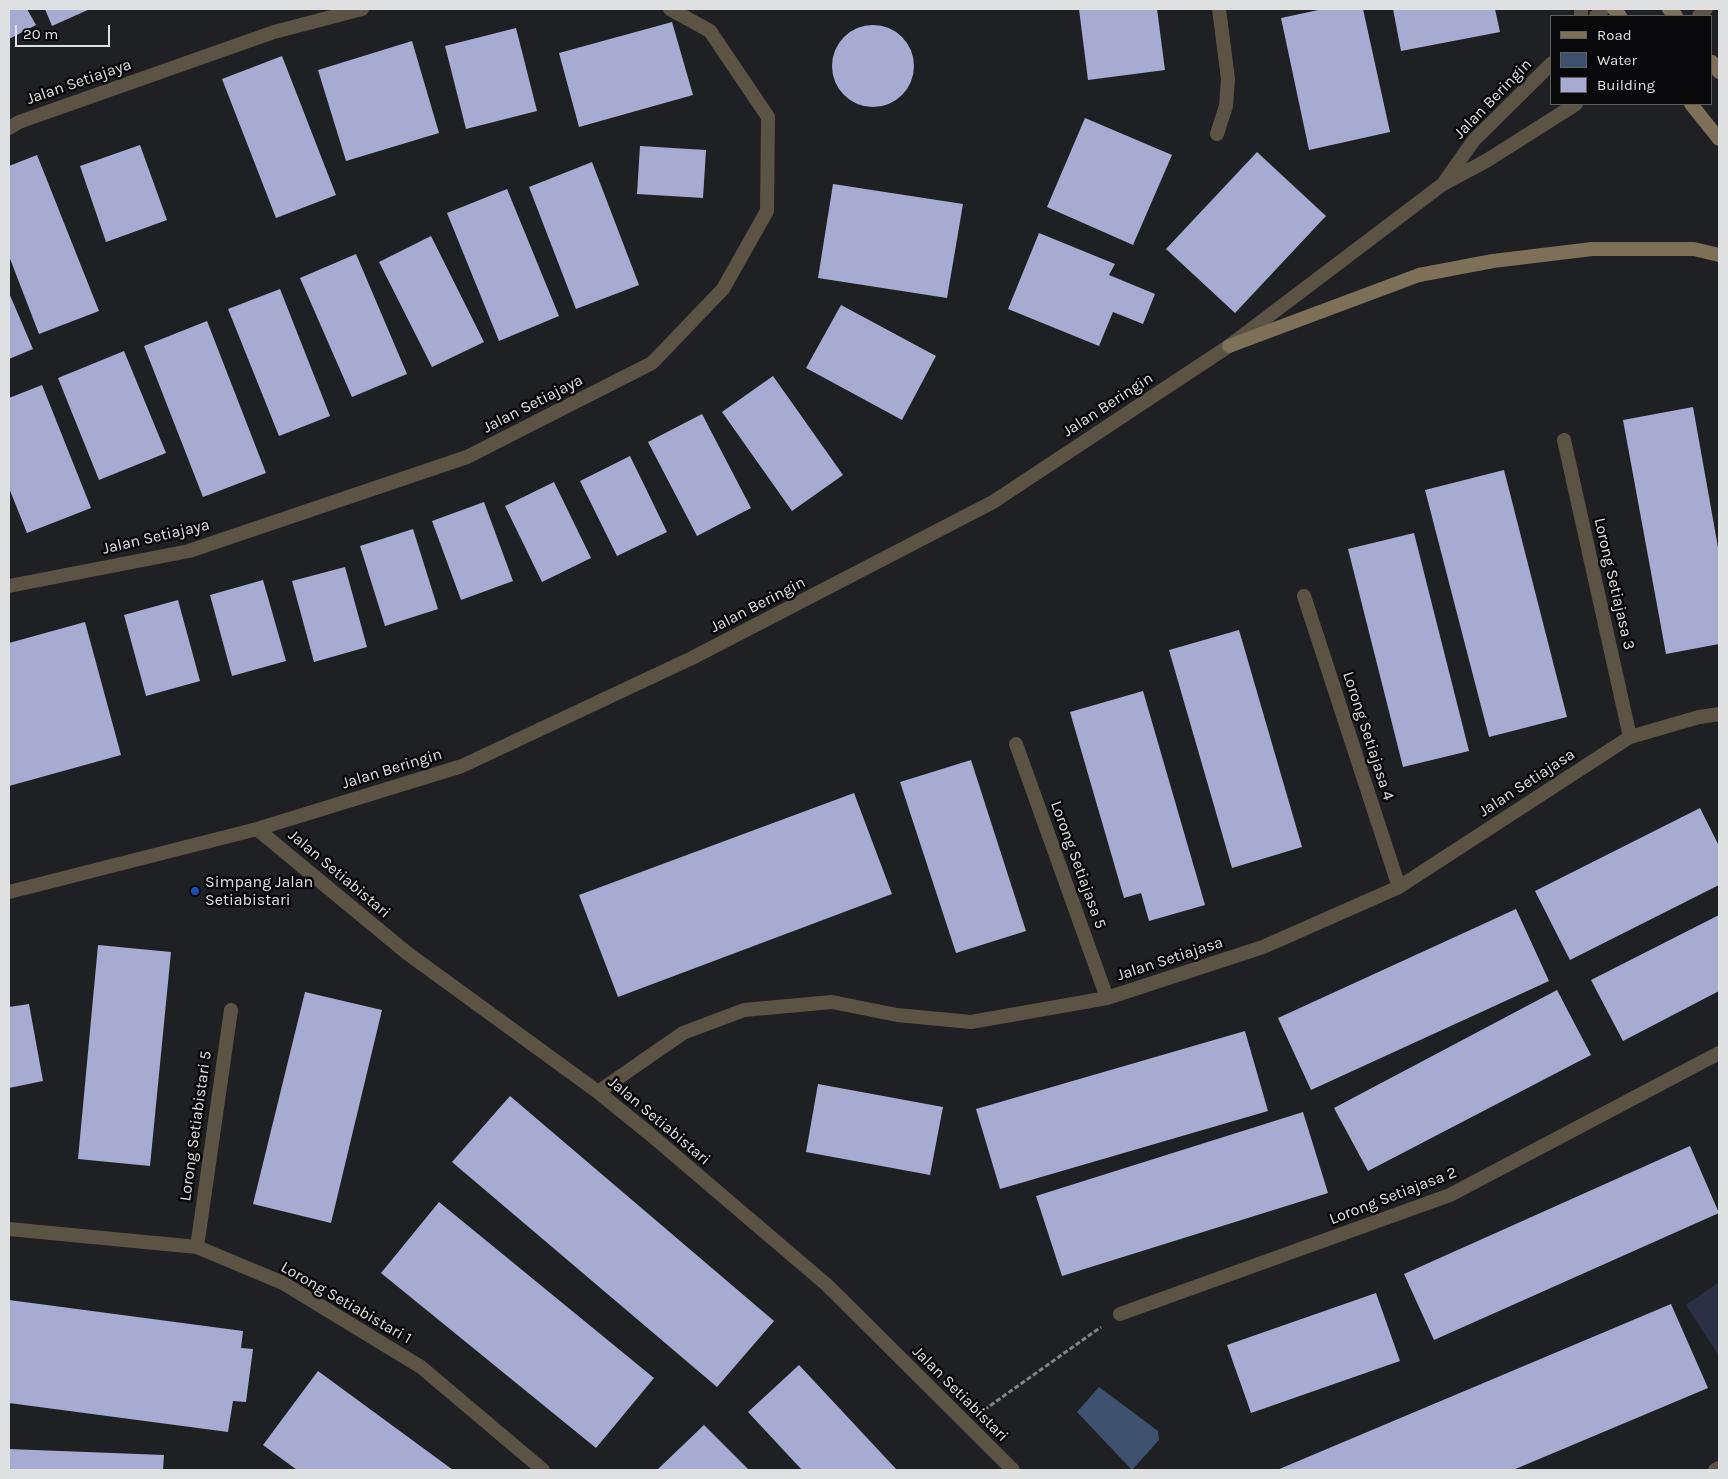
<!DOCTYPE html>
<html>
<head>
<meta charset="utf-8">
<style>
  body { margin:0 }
  #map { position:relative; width:1728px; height:1479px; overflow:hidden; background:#1f2023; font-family:Karla,sans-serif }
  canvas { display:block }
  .frame { position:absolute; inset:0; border:10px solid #dfe0e2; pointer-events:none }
  .legend { position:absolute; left:1550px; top:15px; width:162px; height:90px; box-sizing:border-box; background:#09090b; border:1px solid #5f5f61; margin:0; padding:6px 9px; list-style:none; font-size:15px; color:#dfe0e2 }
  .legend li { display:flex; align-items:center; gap:10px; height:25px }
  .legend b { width:25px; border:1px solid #5f5f61 }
  .scale { position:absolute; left:15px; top:25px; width:95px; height:22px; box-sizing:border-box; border:2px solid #dfe0e2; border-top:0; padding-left:6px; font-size:15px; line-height:18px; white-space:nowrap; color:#dfe0e2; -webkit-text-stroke:4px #09090b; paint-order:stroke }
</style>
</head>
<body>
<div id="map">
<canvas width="1728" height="1479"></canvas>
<div class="frame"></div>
<ul class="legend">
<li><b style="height:6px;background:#7d6f58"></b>Road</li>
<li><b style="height:14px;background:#3e516f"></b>Water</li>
<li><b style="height:14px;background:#a7abd2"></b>Building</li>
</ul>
<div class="scale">20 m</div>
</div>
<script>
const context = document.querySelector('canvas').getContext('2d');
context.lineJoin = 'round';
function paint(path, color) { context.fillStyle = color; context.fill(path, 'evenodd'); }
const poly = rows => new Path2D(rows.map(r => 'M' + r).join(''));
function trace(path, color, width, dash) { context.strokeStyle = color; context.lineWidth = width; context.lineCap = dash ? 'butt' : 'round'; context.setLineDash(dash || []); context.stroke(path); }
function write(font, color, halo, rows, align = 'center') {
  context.font = font + ' Karla,sans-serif'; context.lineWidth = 5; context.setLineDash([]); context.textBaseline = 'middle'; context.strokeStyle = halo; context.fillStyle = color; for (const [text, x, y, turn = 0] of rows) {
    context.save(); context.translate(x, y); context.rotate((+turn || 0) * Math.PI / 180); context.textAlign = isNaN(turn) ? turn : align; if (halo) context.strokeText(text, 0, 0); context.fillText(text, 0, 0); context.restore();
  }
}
const green = poly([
  [1719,1282,1719,1356,1686,1305]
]);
const water = poly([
  [1099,1387,1158,1431,1159,1440,1132,1470,1077,1412]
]);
const building = poly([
  [9,9,27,9,36,25,9,39],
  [45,9,90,9,52,26],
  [1079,9,1157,9,1165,70,1088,80],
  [1323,9,1363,9,1390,132,1309,150,1281,18],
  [1393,9,1495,9,1500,32,1401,51],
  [672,22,693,95,579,127,559,53],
  '832 66a41 41 0 1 1 82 0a41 41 0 1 1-82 0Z',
  [516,28,537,111,466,129,445,46],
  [412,41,439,133,346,161,318,70],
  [282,56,336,195,276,218,222,79],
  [1085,118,1172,155,1133,245,1047,207],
  [140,145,167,220,106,242,80,166],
  [640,146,706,150,703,198,637,194],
  [1257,152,1326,216,1235,313,1166,249],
  [37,155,99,311,39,334,9,256,9,166],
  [592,162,639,285,576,309,529,187],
  [833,184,963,204,947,298,818,278],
  [507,189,559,316,499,341,447,213],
  [1039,233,1115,264,1109,275,1155,294,1143,324,1113,312,1099,346,1008,309],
  [431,236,484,342,432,367,379,262],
  [356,254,407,374,352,397,300,278],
  [280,289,330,416,279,436,228,309],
  [9,293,33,349,9,359],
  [841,305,936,356,902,420,806,368],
  [207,321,266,473,203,497,144,346],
  [124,351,166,453,99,480,58,378],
  [773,376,843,475,792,511,722,412],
  [42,385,91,508,27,533,9,488,9,398],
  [1693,407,1719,553,1719,644,1666,654,1623,420],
  [702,414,751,508,697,536,648,442],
  [630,456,667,532,617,556,580,481],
  [1504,470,1567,717,1489,737,1425,490],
  [554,482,591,558,542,582,505,506],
  [484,502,513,581,461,600,432,521],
  [413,529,438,609,385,626,360,546],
  [1414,533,1469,751,1403,767,1348,549],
  [345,567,367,647,314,662,292,581],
  [263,580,286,661,232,676,210,595],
  [178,600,200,681,146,696,124,615],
  [85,622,121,755,9,786,9,643],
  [1239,630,1302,847,1232,868,1169,650],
  [1143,691,1205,905,1149,921,1141,893,1124,898,1070,712],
  [971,760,1026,931,956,953,900,782],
  [854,793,892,894,618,997,579,895],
  [1700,808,1719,846,1719,885,1570,960,1535,891],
  [1516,909,1549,981,1311,1090,1278,1018],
  [1719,915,1719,991,1623,1041,1591,980],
  [98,945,171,952,150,1166,78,1159],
  [1557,990,1591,1055,1368,1171,1334,1108],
  [305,992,382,1010,331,1223,253,1204],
  [29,1004,43,1081,9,1088,9,1007],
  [1245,1031,1268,1111,1000,1189,976,1109],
  [818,1084,943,1107,930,1175,806,1152],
  [510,1096,774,1321,717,1387,452,1162],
  [1303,1112,1328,1193,1062,1276,1036,1196],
  [1690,1146,1719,1213,1434,1340,1404,1274],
  [439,1202,654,1378,596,1448,381,1273],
  [1376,1293,1400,1361,1251,1413,1227,1345],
  [9,1300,243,1331,241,1348,253,1349,246,1402,233,1401,228,1432,9,1403],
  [1671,1304,1708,1388,1513,1470,1277,1470],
  [799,1365,897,1470,802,1470,748,1412],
  [318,1371,453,1470,297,1470,263,1445],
  [704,1425,749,1470,657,1470],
  [9,1449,164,1455,163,1470,9,1470]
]);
const path = poly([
  [984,1410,1101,1327]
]);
const minor = poly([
  [9,128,19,122,274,32,362,9],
  [1217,134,1226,106,1228,79,1219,9],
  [1564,440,1630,737],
  [9,586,189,551,467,457,652,363,723,289,767,211,768,117,710,31,670,9],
  [1304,596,1399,887],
  [1016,744,1107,998],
  [257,829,407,953,598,1092,651,1135,827,1285,1013,1470],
  [598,1092,683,1033,744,1010,832,1002,897,1015,971,1022,1107,998,1263,947,1399,887,1630,737,1699,717,1719,714],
  [9,1229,197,1247,283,1283,421,1367,543,1470],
  [197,1247,231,1010],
  [1120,1314,1450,1195,1719,1053],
  [1715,1470,1719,1468]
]);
const tertiary = poly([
  [1581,16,1581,9],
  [1596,16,1603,9],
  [1699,16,1706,9],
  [1445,181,1474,140,1552,63],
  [9,892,257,829,462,766,692,658,993,502,1229,346,1443,184,1486,161,1576,104]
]);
const secondary = poly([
  [1614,9,1620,16],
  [1669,9,1676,16],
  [1712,62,1719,72],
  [1691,104,1719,139],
  [1229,346,1419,275,1493,261,1592,249,1694,249,1719,255]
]);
const markers = [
  [195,891,5,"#1a4fb4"]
];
const streetNames = [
  ["Jalan Setiajaya",79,82,-19],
  ["Jalan Beringin",1493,99,-46],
  ["Jalan Setiajaya",533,404,-27],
  ["Jalan Beringin",1108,405,-33],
  ["Jalan Setiajaya",156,537,-13],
  ["Lorong Setiajasa 3",1614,584,77],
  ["Jalan Beringin",758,605,-27],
  ["Lorong Setiajasa 4",1368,736,72],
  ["Jalan Beringin",392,769,-17],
  ["Jalan Setiajasa",1527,783,-33],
  ["Lorong Setiajasa 5",1078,865,70],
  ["Jalan Setiabistari",339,874,40],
  ["Jalan Setiajasa",1170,959,-18],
  ["Jalan Setiabistari",659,1121,40],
  ["Lorong Setiabistari 5",196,1126,-82],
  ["Lorong Setiajasa 2",1393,1196,-21],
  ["Lorong Setiabistari 1",346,1303,30],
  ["Jalan Setiabistari",960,1394,45]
];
const poiNames = [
  ["Simpang Jalan",205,882],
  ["Setiabistari",205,900]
];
paint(green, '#2c3045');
paint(water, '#3e516f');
paint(building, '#a7abd2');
trace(path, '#828385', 3, [5, 2.5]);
trace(minor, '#5b5344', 14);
trace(tertiary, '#5b5344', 14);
trace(secondary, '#7d6f58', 14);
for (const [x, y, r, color] of markers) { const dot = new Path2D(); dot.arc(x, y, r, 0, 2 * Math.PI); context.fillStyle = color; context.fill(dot); trace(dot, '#09090b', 2); }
write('16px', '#dfe0e2', '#09090b', streetNames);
write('16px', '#dfe0e2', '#09090b', poiNames, 'left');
</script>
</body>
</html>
